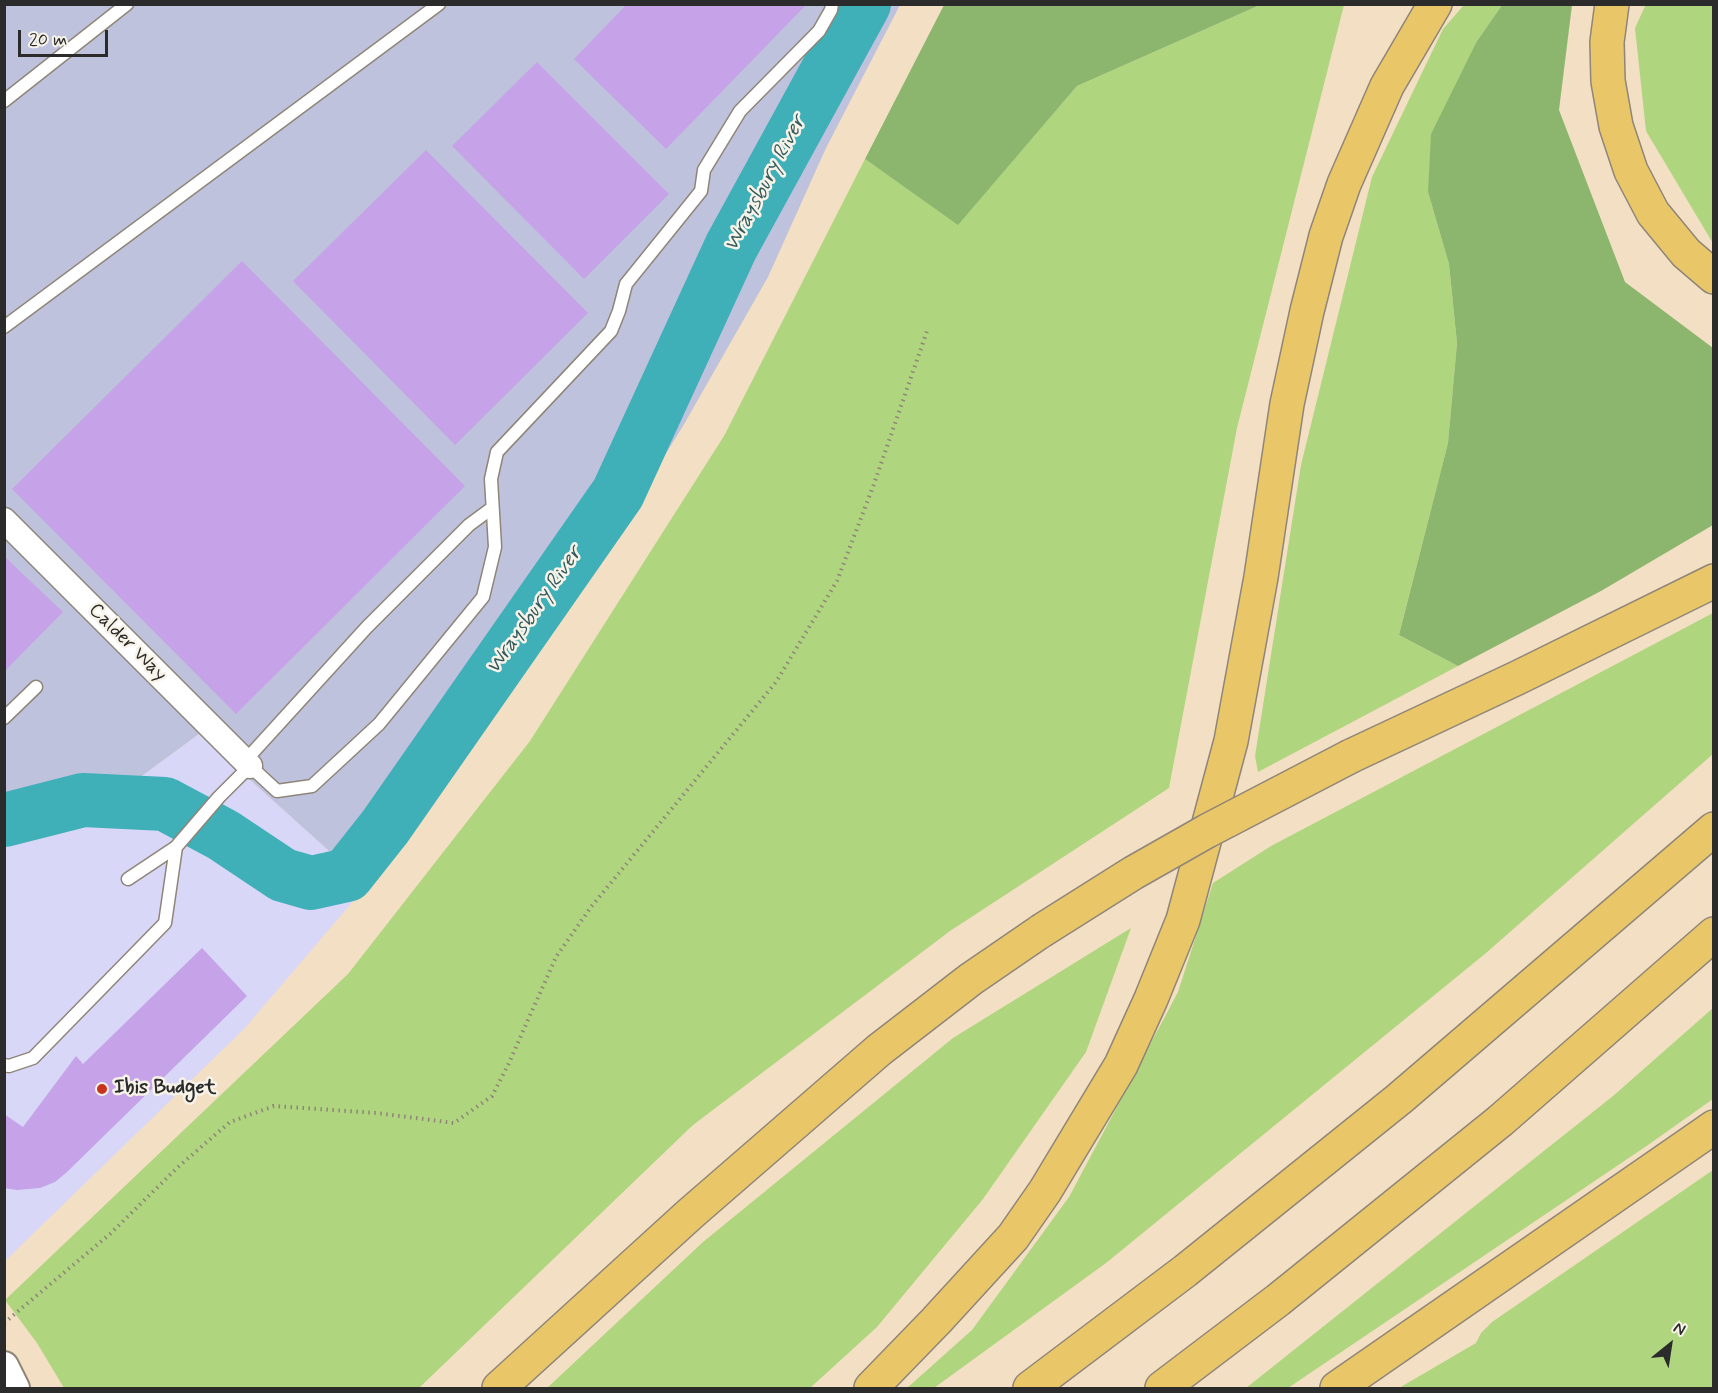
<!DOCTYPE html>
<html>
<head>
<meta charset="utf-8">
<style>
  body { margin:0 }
  #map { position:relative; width:1718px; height:1393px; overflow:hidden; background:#f3dfc4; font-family:Mynerve,sans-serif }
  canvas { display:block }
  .frame { position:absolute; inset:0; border:6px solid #2b2b2b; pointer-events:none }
  .north { position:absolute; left:1640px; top:1315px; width:60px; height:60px; -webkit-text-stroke:4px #f7f3e8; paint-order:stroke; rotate:30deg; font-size:16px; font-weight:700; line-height:24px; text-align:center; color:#2b2b2b }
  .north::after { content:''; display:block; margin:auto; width:21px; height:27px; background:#2b2b2b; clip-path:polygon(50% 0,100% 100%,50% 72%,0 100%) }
  .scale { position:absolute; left:18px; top:30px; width:90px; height:27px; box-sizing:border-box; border:3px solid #2b2b2b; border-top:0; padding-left:8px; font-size:18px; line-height:21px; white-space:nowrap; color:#2b2b2b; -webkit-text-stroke:4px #f7f3e8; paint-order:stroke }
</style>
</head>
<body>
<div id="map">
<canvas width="1718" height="1393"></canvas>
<div class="frame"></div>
<div class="north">N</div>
<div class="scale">20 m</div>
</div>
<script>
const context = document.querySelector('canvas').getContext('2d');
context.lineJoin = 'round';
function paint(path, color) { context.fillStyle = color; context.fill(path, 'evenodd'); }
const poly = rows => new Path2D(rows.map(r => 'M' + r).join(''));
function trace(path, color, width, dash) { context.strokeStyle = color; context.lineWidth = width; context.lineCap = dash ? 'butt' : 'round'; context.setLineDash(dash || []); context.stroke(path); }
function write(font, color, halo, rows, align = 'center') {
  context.font = font + ' Mynerve,sans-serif'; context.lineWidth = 5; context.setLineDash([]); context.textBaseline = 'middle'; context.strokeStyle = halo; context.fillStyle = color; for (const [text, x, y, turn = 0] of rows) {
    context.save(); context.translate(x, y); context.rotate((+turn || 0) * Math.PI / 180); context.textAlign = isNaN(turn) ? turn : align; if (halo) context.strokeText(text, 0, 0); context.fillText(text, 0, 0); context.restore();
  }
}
const built = poly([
  [199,734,367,885,244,1029,5,1261,5,834,43,821,94,811]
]);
const industrial = poly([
  [5,5,900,5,826,148,768,277,683,426,582,588,469,747,367,885,199,734,94,811,43,821,5,834]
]);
const green = poly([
  [1646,4,1713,5,1713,242,1711,240,1646,131,1635,28],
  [1260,5,1344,5,1237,428,1169,788,950,931,693,1125,419,1388,64,1388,37,1343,5,1300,348,974,530,741,724,436,865,159,958,224,1077,86],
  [1464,5,1503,5,1477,41,1428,192,1449,264,1457,343,1448,443,1399,635,1458,666,1258,772,1255,756,1301,465,1372,177,1443,29],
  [1713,613,1713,754,1486,953,1106,1263,934,1388,907,1388,972,1330,1069,1197,1178,992,1213,883,1271,846],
  [1131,928,1086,1052,983,1199,877,1327,810,1388,547,1388,703,1242,953,1038],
  [1713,1008,1713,1099,1648,1145,1288,1388,1246,1388,1613,1096],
  [1713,1170,1713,1388,1399,1388,1476,1343,1481,1333,1492,1322]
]);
const forest = poly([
  [1503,4,1572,5,1559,110,1625,282,1713,348,1713,525,1601,591,1458,666,1399,635,1448,443,1457,343,1449,264,1428,192,1431,134,1477,41],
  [944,5,944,4,1260,5,1077,86,958,225,865,159]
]);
const river = poly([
  [4,820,83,800,165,804,223,835,283,875,311,883,347,875,385,827,618,493,731,247,864,4]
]);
const building = poly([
  [627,4,807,4,666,149,574,59],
  [537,62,669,194,584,279,452,146],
  [426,150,588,313,455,445,293,281],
  [242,261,465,486,236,714,12,489],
  [4,556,63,612,4,672],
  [202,948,247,996,67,1172,55,1182,40,1188,17,1190,4,1188,4,1114,23,1127,76,1056,83,1064]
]);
const path = poly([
  [4,1323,110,1234,178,1167,230,1122,274,1106,377,1113,454,1123,492,1096,508,1065,556,957,591,907,776,682,837,581,874,484,927,331]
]);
const service = poly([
  [4,101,127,4],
  [4,327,439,4],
  [4,718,36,687],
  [245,761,367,627,469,525,492,508],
  [128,879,176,847,219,797,250,766,277,791,312,786,379,724,483,597,495,547,491,479,497,452,611,331,619,311,626,284,701,191,704,170,740,111,819,31,831,10,832,4],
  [4,1065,9,1066,33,1058,165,923,176,847]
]);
const minor = poly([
  [4,520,250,766]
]);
const tertiary = poly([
  [4,1366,15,1388]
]);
const motorway = poly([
  [1612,4,1607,42,1608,81,1616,126,1631,171,1653,213,1686,253,1714,277],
  [1351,756,1517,678,1714,581],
  [499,1388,690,1214,879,1050,971,979,1041,931],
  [871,1388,936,1321,1013,1237,1045,1191,1121,1065,1151,999,1183,920,1231,741,1261,577,1287,404,1307,311,1326,236,1344,184,1387,86,1435,4],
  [1030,1388,1185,1271,1399,1099,1714,829],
  [1162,1388,1278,1300,1500,1121,1714,934],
  [1337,1388,1714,1127]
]);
const motorwayBridge = poly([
  [1041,931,1133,873,1207,831,1351,756]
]);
const markers = [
  [102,1089,6,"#c8321e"]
];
const streetNames = [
  ["Calder Way",127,643,45]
];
const poiNames = [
  ["Ibis Budget",114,1089]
];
const waterNames = [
  ["Wraysbury River",766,184,-62],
  ["Wraysbury River",535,611,-55]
];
paint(built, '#d8d7f8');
paint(industrial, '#bfc2dd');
paint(green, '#b0d57f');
paint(forest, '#8cb66e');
trace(river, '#3fafb8', 54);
paint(building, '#c6a3e8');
trace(service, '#8f8578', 15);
trace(minor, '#8f8578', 27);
trace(tertiary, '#8f8578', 32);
trace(motorway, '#8f8578', 36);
trace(path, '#8f8578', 4, [1.5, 4.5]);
trace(service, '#fff', 12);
trace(minor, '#fff', 24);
trace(tertiary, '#fff', 28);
trace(motorway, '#e9c769', 33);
trace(motorwayBridge, '#8f8578', 36, []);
trace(motorwayBridge, '#e9c769', 33);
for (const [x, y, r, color] of markers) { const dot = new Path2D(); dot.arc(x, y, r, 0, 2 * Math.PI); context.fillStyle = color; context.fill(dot); trace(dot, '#f7f3e8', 2); }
write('20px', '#2b2b2b', '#f7f3e8', streetNames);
write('bold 20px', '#2b2b2b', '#f7f3e8', poiNames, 'left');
write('italic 21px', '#32595c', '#f7f3e8', waterNames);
</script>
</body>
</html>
